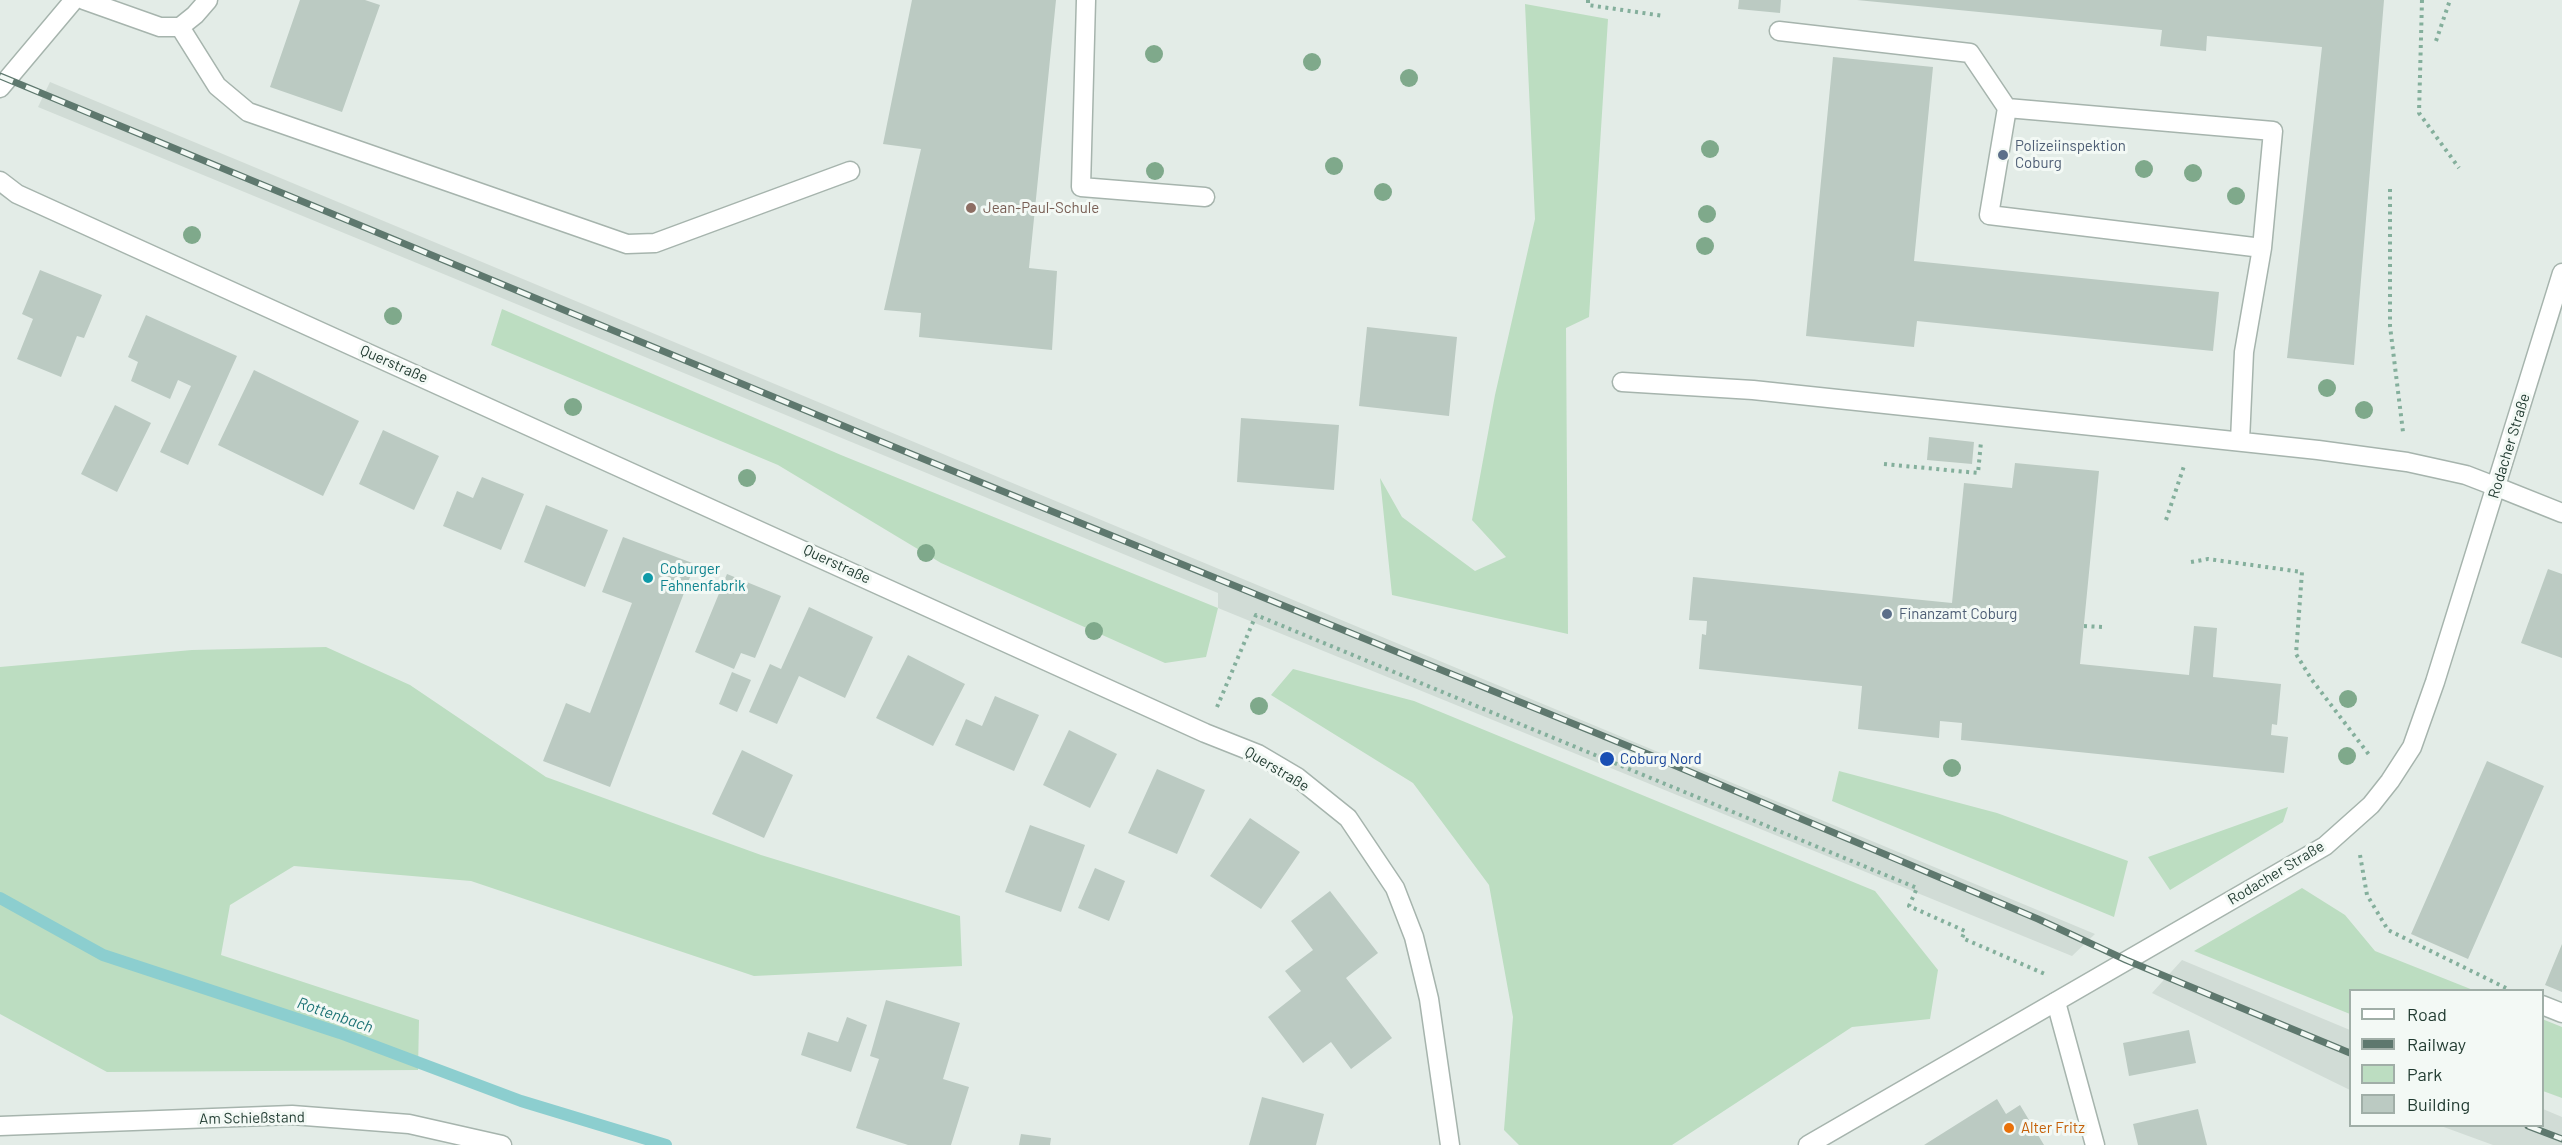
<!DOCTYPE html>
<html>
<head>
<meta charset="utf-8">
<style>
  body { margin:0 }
  #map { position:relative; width:2562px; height:1145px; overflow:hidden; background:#e3ece7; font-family:Barlow,sans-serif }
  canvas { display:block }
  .legend { position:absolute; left:2349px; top:989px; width:195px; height:138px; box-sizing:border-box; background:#f3f9f5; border:2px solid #a0aea7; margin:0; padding:8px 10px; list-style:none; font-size:18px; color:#233d33 }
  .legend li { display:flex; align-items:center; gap:12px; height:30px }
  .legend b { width:30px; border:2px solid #a0aea7 }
</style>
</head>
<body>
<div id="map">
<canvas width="2562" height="1145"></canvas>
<ul class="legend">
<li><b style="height:8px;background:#fff"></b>Road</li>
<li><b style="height:8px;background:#5e786e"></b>Railway</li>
<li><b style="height:16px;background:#bcddc1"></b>Park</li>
<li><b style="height:16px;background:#bbcac2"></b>Building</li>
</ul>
</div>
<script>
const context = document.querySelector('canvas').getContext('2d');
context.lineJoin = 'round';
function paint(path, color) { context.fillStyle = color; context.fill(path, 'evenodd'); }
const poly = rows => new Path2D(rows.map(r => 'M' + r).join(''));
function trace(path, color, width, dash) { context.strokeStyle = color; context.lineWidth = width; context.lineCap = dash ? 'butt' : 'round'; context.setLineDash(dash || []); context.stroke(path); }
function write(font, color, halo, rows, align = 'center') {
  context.font = font + ' Barlow,sans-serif'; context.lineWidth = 6; context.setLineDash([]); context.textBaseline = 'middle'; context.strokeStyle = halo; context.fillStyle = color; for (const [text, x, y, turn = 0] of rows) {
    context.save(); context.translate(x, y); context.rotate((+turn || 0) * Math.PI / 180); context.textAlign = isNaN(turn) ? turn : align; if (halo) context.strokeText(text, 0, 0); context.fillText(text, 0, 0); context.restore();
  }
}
const built = poly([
  [50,82,2095,934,2072,956,1218,608,1218,593,38,107],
  [2182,960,2350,1030,2350,1090,2152,993],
  [2543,1109,2562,1117,2562,1145,2493,1145,2441,1126,2542,1126]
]);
const green = poly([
  [1525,4,1608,19,1589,317,1566,328,1568,634,1392,595,1380,478,1402,517,1475,571,1506,557,1472,520,1495,395,1535,219],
  [502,309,841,455,1218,608,1206,657,1165,663,941,563,778,465,491,345],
  [326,647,410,685,546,777,761,855,960,916,962,966,754,976,471,881,294,866,230,905,221,955,419,1020,418,1070,107,1072,0,1014,0,667,192,650],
  [1293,669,1414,701,1875,891,1938,970,1930,1019,1852,1027,1672,1145,1519,1145,1504,1130,1513,1017,1489,885,1413,783,1271,695],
  [1839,771,1997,813,2128,861,2114,917,1832,801],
  [2288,807,2283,822,2170,890,2148,857],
  [2302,888,2345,915,2375,951,2473,990,2350,990,2350,1014,2194,951],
  [2542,1019,2562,1027,2562,1098,2543,1091]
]);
const stream = poly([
  [0,898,103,955,340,1033,521,1101,666,1145]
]);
const building = poly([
  [300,0,365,0,380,5,342,112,270,87],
  [912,0,1056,0,1029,268,1057,271,1052,350,919,337,921,313,884,310,921,149,883,144],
  [1739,0,1781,0,1780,13,1738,9],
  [1857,0,2384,0,2354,365,2287,358,2322,47,2207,36,2206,51,2160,46,2162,30],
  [1833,57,1933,67,1914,261,2219,292,2213,351,1917,321,1914,347,1806,336],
  [40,270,102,295,84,338,77,336,61,377,17,359,33,319,22,314],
  [146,315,237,356,188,465,160,452,191,386,178,380,170,399,131,381,138,362,128,357],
  [1367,327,1457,337,1449,416,1359,406],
  [254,370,359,421,323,496,218,445],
  [115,405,151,423,117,492,81,474],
  [1241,418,1339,425,1334,490,1237,482],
  [383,430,439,456,414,510,359,484],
  [1929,437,1974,442,1972,464,1927,460],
  [2015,463,2099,471,2080,664,2189,675,2194,626,2217,628,2213,677,2281,684,2277,725,2272,724,2271,735,2288,737,2284,773,1961,740,1962,723,1940,721,1939,738,1858,729,1862,686,1699,669,1702,634,1706,635,1707,621,1689,620,1693,577,1952,603,1964,483,2012,488],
  [482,477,524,494,501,550,443,526,457,491,473,498],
  [546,505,608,530,585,587,524,562],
  [623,537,695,564,610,787,543,761,566,703,590,713,632,603,602,592],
  [2548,569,2562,574,2562,658,2521,643],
  [727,574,781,596,755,658,741,653,734,669,695,652],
  [809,607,873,637,845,698,799,676,777,724,749,712,770,664,781,669],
  [908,655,965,684,933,746,876,718],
  [732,672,751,680,737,712,719,704],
  [995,696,1039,715,1014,771,955,745,966,719,982,726],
  [1069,730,1117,754,1090,808,1043,785],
  [742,750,793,775,764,838,712,814],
  [2487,761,2544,786,2468,959,2411,934],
  [1157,769,1205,790,1177,854,1128,833],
  [1250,818,1300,852,1261,909,1210,876],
  [1030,825,1085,845,1061,912,1005,892],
  [1095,868,1125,881,1109,921,1078,908],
  [1330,891,1378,953,1346,978,1392,1038,1351,1069,1331,1042,1303,1063,1268,1017,1301,991,1285,971,1313,950,1291,921],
  [2562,944,2562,992,2545,985],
  [886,1000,960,1023,943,1079,969,1087,951,1145,908,1145,856,1128,879,1059,870,1056],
  [847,1017,867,1025,851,1072,801,1055,808,1032,838,1042],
  [2189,1030,2196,1063,2129,1076,2123,1043],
  [1262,1097,1324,1114,1316,1145,1249,1145],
  [1997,1099,2006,1114,2020,1105,2044,1145,1924,1145],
  [2198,1109,2207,1145,2138,1145,2133,1124],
  [1021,1134,1051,1138,1050,1145,1019,1145]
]);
const path = poly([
  [1588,0,1588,5,1664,16],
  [2422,0,2419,113,2459,168],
  [2436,41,2450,0],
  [2390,189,2390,326,2403,432],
  [1884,464,1978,473,1981,442],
  [2166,520,2184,466],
  [2191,562,2208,559,2302,572,2296,654,2312,680,2370,756],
  [2084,626,2102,627],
  [1217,707,1256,615,1917,888,1909,906,1965,931,1962,938,2045,974],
  [2360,855,2367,895,2388,930,2510,990]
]);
const service = poly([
  [84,0,160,27,180,27,195,15,208,0],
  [1086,0,1081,187,1205,197],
  [180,27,217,86,248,112,627,244,655,243,850,171],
  [1779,31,1970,53,2007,108,2273,131,2262,248,2244,352,2240,441],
  [2007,108,1989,215,2262,248],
  [1622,382,1753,390,2318,450,2407,462,2466,475,2497,487]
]);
const minor = poly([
  [0,181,17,194,1205,733,1258,754,1297,777,1348,818,1395,888,1414,937,1429,999,1450,1145],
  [2497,487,2562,513],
  [2056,1002,2095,1145],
  [2542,1005,2562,1013],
  [0,1126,292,1115,409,1124,502,1145]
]);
const tertiary = poly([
  [0,88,74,0],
  [1808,1145,2325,846,2371,805,2390,781,2412,747,2435,682,2562,273]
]);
const rail = poly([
  [0,76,899,449,1650,755,2038,919,2126,960,2350,1053],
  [2528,1126,2562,1139]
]);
const trees = [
  [1154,54],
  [1312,62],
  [1409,78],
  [1710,149],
  [1334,166],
  [2144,169],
  [1155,171],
  [2193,173],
  [1383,192],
  [2236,196],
  [1707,214],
  [192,235],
  [1705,246],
  [393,316],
  [2327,388],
  [573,407],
  [2364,410],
  [747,478],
  [926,553],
  [1094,631],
  [2348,699],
  [1259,706],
  [2347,756],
  [1952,768]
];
const markers = [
  [2003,155,6,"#5c6f8a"],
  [971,208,6,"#8d6e63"],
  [648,578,6,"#0f9aa8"],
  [1887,614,6,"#5c6f8a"],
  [1607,759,8,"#1a4fb4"],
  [2009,1128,6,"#e8710a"]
];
const serviceNames = [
  ["Polizeiinspektion",2015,146],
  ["Coburg",2015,163],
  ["Finanzamt Coburg",1899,614]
];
const educationNames = [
  ["Jean-Paul-Schule",983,208]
];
const streetNames = [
  ["Querstraße",394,364,24],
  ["Rodacher Straße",2509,446,-73],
  ["Querstraße",837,564,25],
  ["Querstraße",1277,769,31],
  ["Rodacher Straße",2276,873,-31],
  ["Am Schießstand",252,1118,-1]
];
const cultureNames = [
  ["Coburger",660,569],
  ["Fahnenfabrik",660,586]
];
const transitNames = [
  ["Coburg Nord",1620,759]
];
const foodNames = [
  ["Alter Fritz",2021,1128]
];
const waterNames = [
  ["Rottenbach",335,1015,19]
];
paint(built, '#d1dcd6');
paint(green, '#bcddc1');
trace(stream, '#8ccecf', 12);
paint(building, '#bbcac2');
trace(service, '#a6b4ad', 21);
trace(minor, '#a6b4ad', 21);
trace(tertiary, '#a6b4ad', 21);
trace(path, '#84af9c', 4, [3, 4.5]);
trace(service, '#fff', 18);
trace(minor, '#fff', 18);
trace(tertiary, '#fff', 18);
trace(rail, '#5e786e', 7);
trace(rail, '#f3f9f5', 4.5, [14]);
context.fillStyle = '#7fa98b';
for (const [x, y] of trees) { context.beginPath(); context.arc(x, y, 9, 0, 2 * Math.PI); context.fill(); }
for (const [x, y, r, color] of markers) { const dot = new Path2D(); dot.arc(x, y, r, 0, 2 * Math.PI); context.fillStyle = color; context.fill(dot); trace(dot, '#f3f9f5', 2); }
write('15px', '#4e5e75', '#f3f9f5', serviceNames, 'left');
write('15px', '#785e54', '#f3f9f5', educationNames, 'left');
write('15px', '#233d33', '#f3f9f5', streetNames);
write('15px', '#0d838f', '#f3f9f5', cultureNames, 'left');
write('15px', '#164399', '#f3f9f5', transitNames, 'left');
write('15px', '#c56008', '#f3f9f5', foodNames, 'left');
write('italic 16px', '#1f7477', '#f3f9f5', waterNames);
</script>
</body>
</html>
